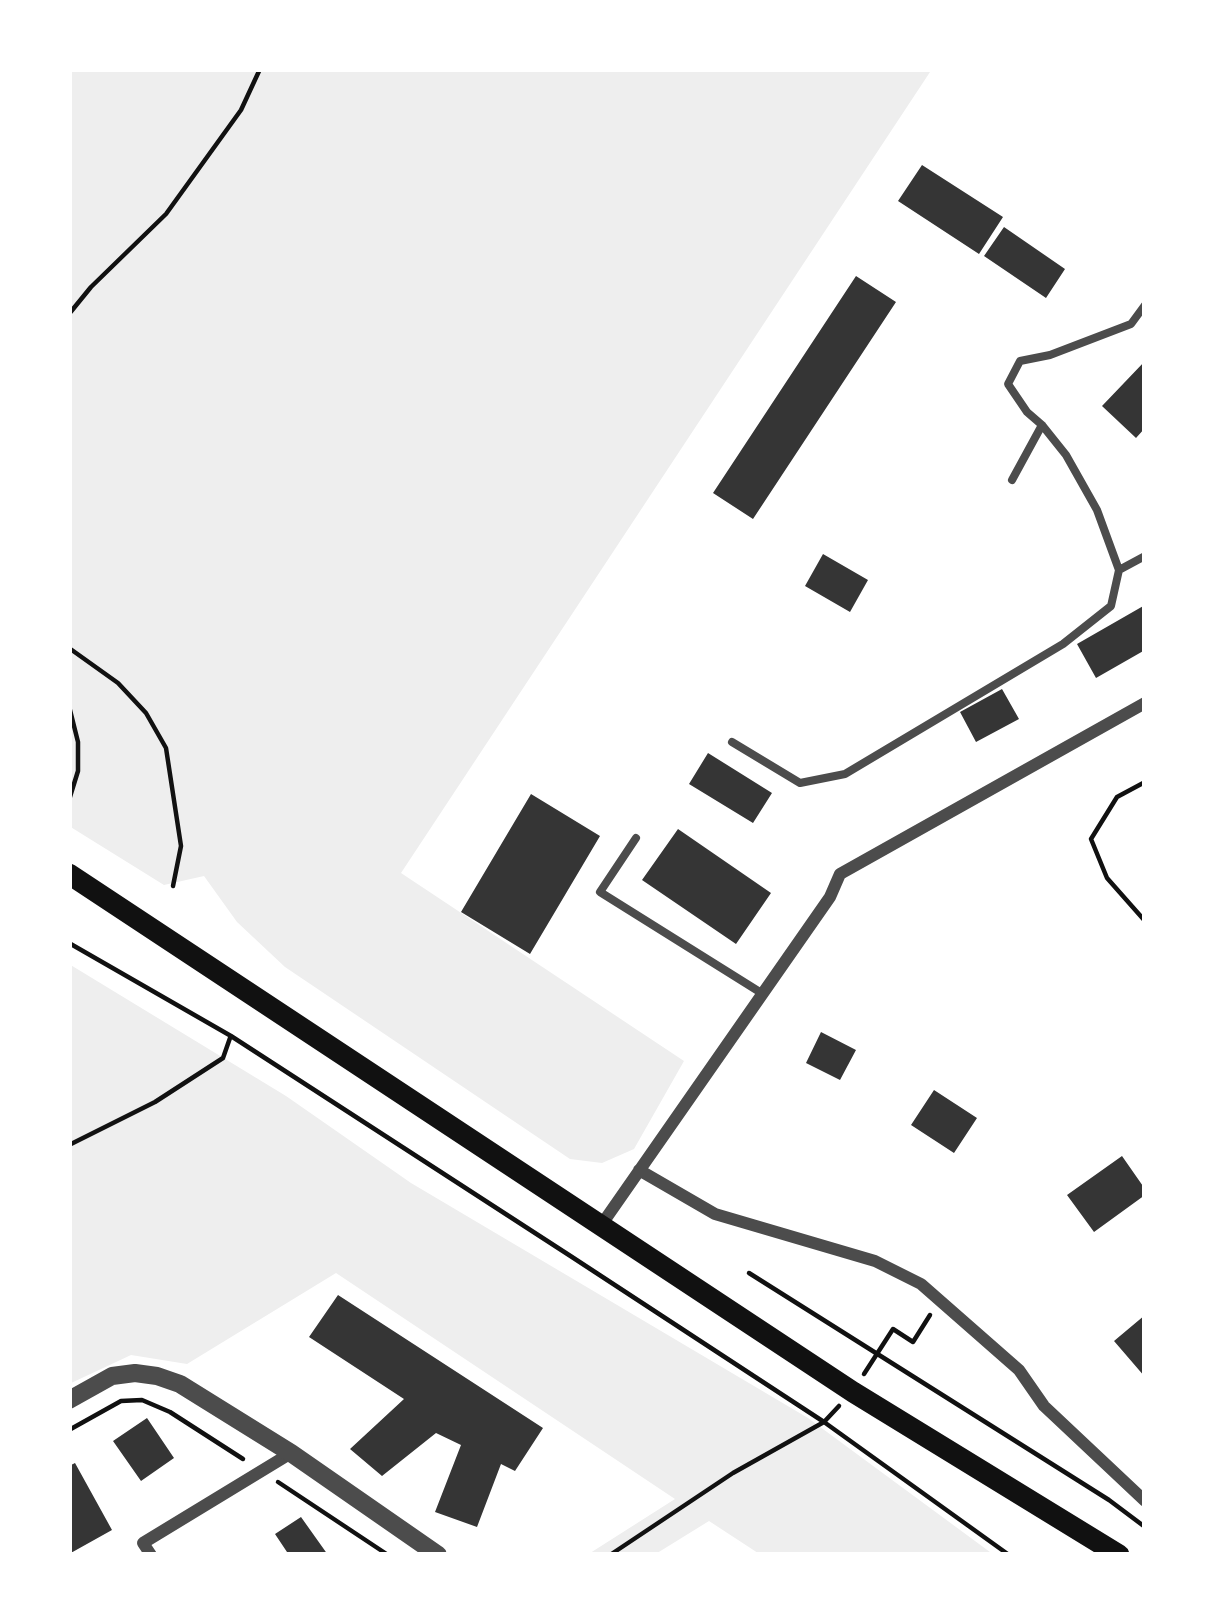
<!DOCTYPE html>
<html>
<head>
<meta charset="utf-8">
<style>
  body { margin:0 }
  #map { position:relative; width:1214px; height:1624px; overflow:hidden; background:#fff; font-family:Montserrat,sans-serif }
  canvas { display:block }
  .frame { position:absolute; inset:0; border:72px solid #fff; pointer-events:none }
</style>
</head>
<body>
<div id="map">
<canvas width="1214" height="1624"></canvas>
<div class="frame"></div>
</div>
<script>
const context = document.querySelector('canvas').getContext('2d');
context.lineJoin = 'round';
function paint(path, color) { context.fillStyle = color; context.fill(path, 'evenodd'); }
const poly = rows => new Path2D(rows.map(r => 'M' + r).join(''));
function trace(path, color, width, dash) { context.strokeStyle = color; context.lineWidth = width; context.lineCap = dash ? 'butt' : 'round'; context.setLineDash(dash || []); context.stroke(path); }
const green = poly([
  [69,69,932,69,401,873,684,1061,634,1149,602,1163,570,1159,285,967,237,922,204,876,164,885,69,826],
  [69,964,286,1096,411,1183,808,1418,994,1555,761,1555,709,1521,654,1555,587,1555,675,1499,336,1273,187,1364,131,1355,69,1384]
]);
const building = poly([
  [922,165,1003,217,979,254,898,201],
  [1004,227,1065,269,1046,298,984,256],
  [856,276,896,302,753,519,713,493],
  [1145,361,1145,428,1136,438,1102,406],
  [823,554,868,580,850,612,805,586],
  [1145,605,1145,650,1096,678,1077,644],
  [1002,689,1019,719,976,742,960,712],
  [708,753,772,793,753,823,689,784],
  [531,794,600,836,530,954,461,912],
  [678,829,771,893,736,944,642,880],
  [821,1032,856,1050,840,1080,806,1063],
  [934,1090,977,1118,954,1153,911,1125],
  [1122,1156,1145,1189,1145,1195,1094,1232,1067,1195],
  [338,1295,543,1428,515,1471,501,1464,477,1527,435,1512,461,1445,436,1433,382,1476,350,1449,404,1399,309,1337],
  [1145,1315,1145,1377,1114,1341],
  [147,1418,174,1458,141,1481,113,1441],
  [75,1463,112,1530,69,1554,69,1466],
  [301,1517,328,1555,289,1555,275,1534]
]);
const path = poly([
  [69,314,91,287,166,214,241,110,260,69],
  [69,648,118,683,146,713,166,748,181,846,173,886],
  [69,706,78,742,78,771,69,800],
  [1145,782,1117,797,1091,839,1107,878,1145,921],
  [69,943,231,1036,572,1257,824,1422,1009,1555],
  [69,1145,155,1102,223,1058,230,1038],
  [749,1273,1109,1500,1145,1527],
  [864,1374,893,1329,913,1342,930,1315],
  [69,1430,121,1401,142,1400,170,1412,243,1459],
  [278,1482,388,1555],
  [610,1555,733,1473,824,1422,839,1406]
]);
const service = poly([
  [1012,480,1042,425],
  [1119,570,1145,556],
  [732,742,800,783,845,774,1063,644,1111,606,1119,570,1097,510,1066,455,1042,425,1027,412,1008,384,1020,361,1050,355,1131,324,1145,305],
  [636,838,600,892,763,994]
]);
const minor = poly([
  [639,1170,715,1214,875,1261,921,1284,1019,1370,1044,1406,1145,1501],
  [602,1224,830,897,840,874,1145,703],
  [151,1555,143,1543,291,1453]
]);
const tertiary = poly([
  [69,1400,112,1376,135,1373,157,1376,180,1384,291,1453,438,1555]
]);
const secondary = poly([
  [69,874,853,1392,1119,1555]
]);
paint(green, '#eee');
paint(building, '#353535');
trace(path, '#111', 4.5);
trace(service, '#4c4c4c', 8);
trace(minor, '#4c4c4c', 12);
trace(tertiary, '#4c4c4c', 18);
trace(secondary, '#111', 21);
</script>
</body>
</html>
